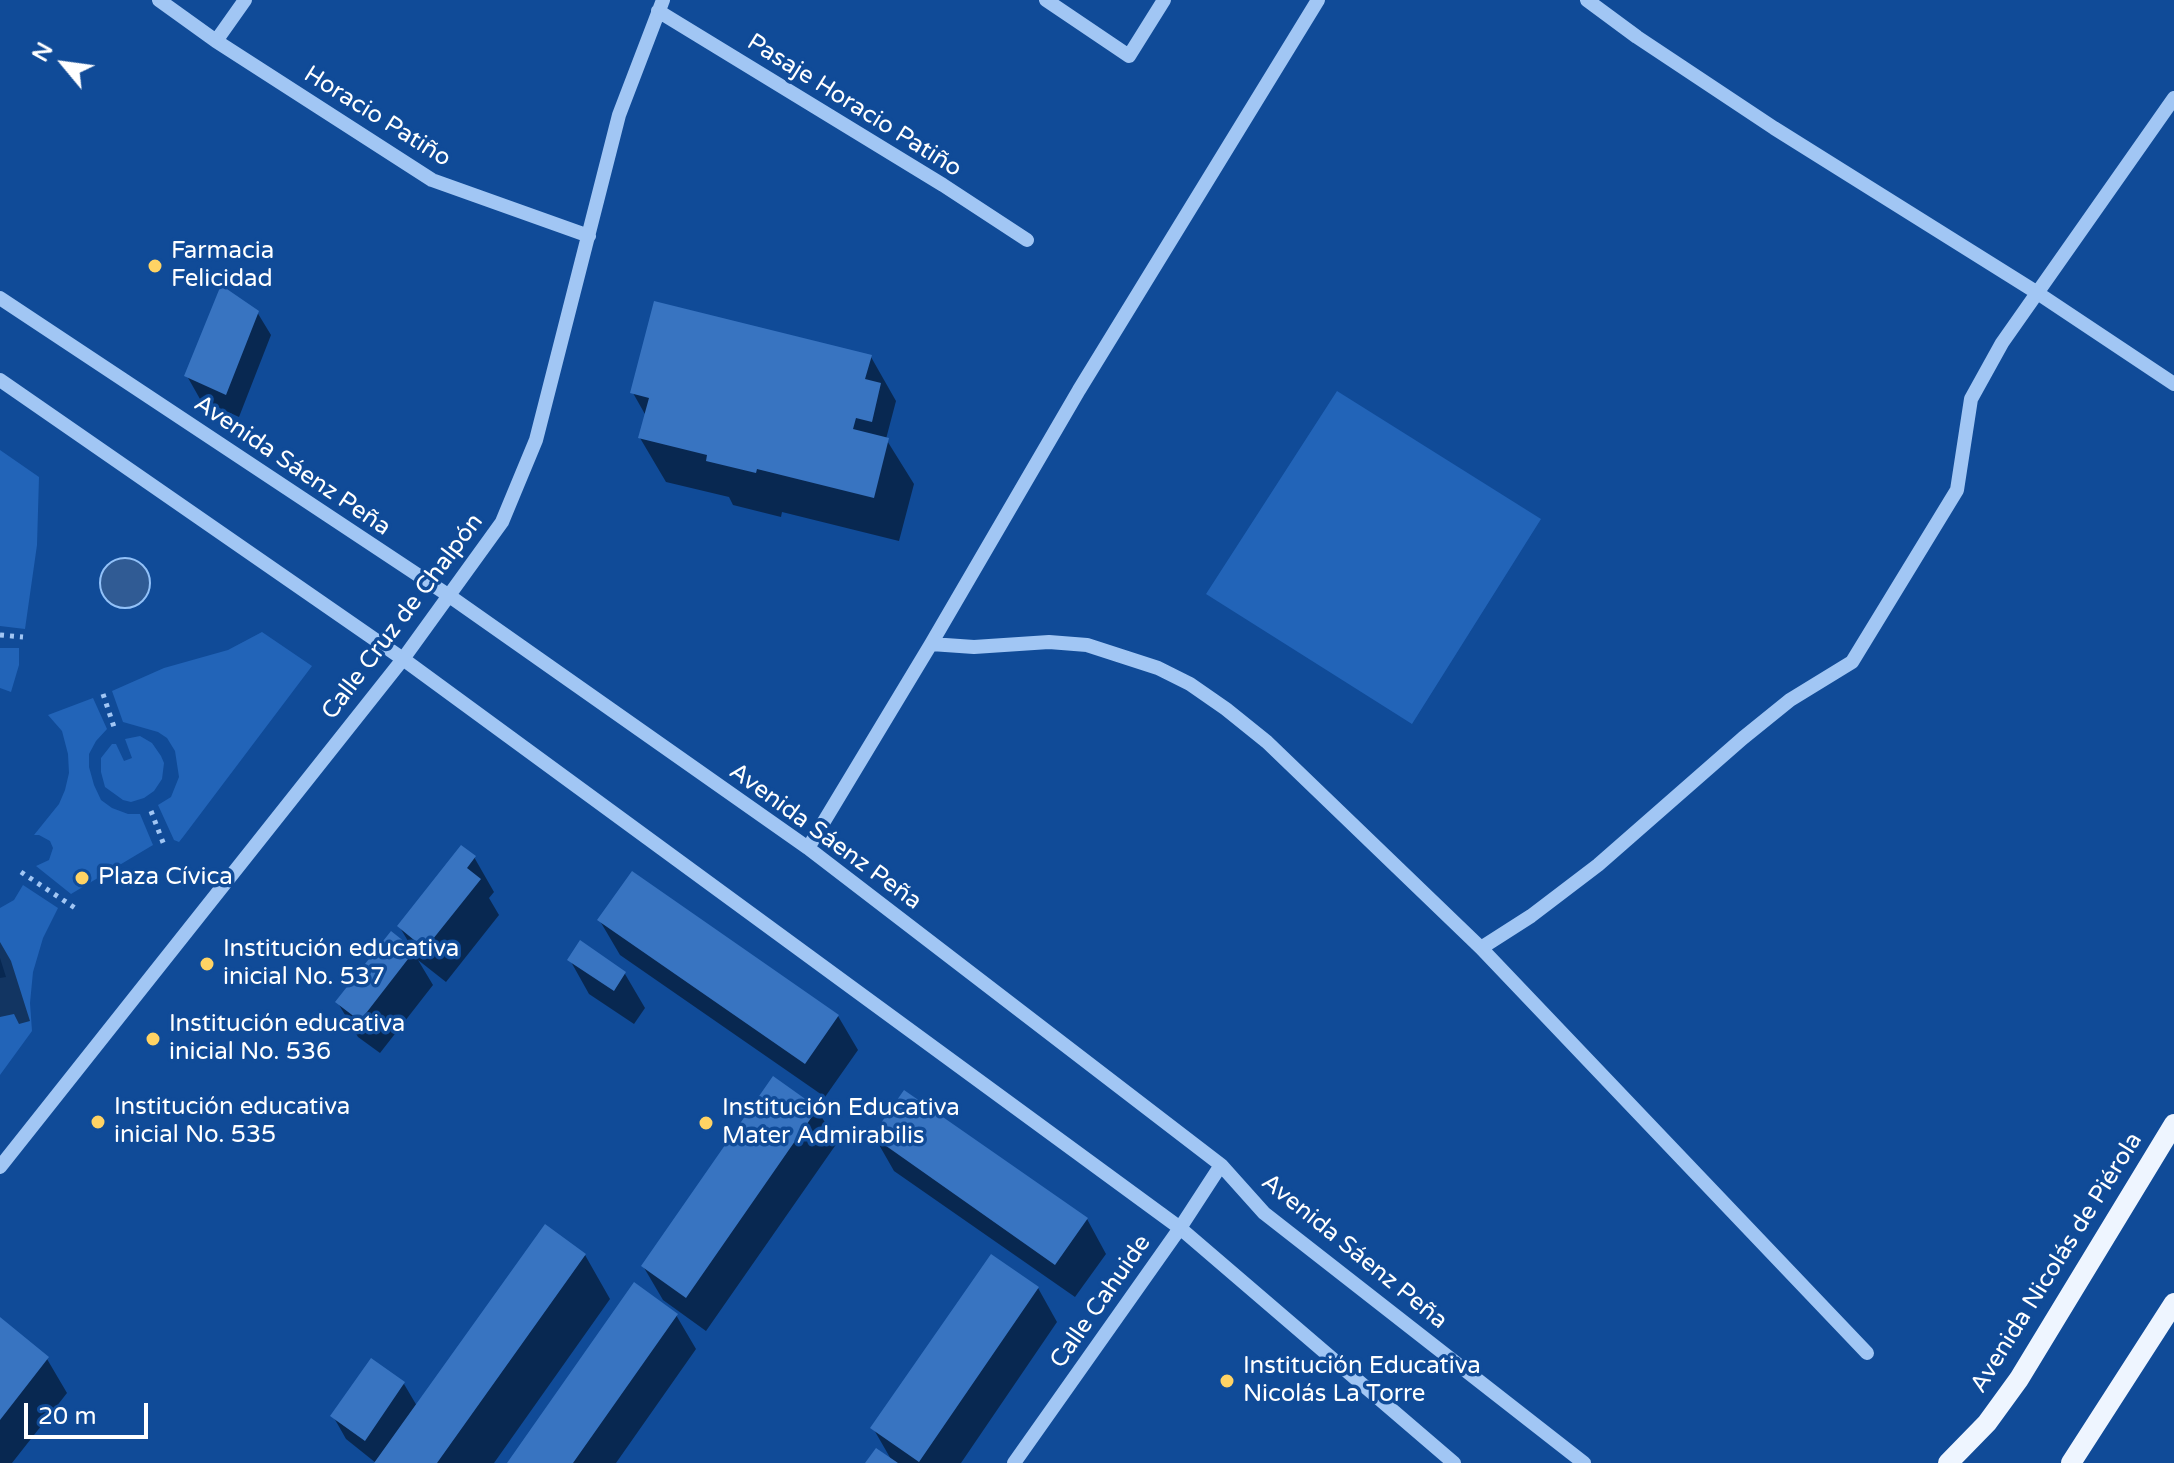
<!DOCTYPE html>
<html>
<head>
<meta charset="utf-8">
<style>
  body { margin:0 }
  #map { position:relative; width:2174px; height:1463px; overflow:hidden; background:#104b98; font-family:"Varela Round",sans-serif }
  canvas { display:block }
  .north { position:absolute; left:24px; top:24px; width:80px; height:80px; -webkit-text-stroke:6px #104b98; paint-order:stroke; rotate:299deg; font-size:22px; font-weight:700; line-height:32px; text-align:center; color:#fff }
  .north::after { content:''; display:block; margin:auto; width:28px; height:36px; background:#fff; clip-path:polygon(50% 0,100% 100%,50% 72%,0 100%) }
  .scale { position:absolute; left:24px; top:1403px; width:124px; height:36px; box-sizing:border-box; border:4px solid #fff; border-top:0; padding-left:10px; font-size:24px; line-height:28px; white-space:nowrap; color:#fff; -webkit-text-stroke:6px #104b98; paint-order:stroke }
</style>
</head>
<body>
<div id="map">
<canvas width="2174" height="1463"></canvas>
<div class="north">N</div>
<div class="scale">20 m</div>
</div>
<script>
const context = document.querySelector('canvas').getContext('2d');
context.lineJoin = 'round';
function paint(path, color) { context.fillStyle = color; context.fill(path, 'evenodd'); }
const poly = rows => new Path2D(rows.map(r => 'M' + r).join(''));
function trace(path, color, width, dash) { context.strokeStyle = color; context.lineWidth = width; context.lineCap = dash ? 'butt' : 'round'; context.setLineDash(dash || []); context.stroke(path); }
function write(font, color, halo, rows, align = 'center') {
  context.font = font + ' "Varela Round",sans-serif'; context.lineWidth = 7; context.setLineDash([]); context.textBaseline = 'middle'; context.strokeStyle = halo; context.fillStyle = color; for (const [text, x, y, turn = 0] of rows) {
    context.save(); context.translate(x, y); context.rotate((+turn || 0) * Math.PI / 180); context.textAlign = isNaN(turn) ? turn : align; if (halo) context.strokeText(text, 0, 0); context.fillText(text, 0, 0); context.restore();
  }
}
const green = poly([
  [1337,391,1541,519,1412,724,1206,594],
  [0,450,39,477,37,545,25,629,0,626],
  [262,632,312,666,183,837,179,842,174,840,158,805,171,797,179,777,175,751,167,738,158,732,123,722,112,691,164,668,228,650],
  [0,648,19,648,19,665,11,692,0,688],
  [93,698,107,729,96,741,89,754,89,767,94,785,101,800,112,808,128,814,140,814,153,845,71,894,36,866,49,860,53,848,50,841,39,835,34,835,59,804,65,790,69,773,68,754,62,731,48,715],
  [140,736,152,743,161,756,164,763,162,779,154,791,144,798,131,802,123,800,105,787,101,772,101,758,112,744,116,744,124,761,132,758,125,739],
  [23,885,58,908,43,938,33,972,30,1003,32,1031,0,1075,0,978,6,977,0,958,0,908,14,900]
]);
const water = poly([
  '100 583a25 25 0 1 1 50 0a25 25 0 1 1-50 0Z'
]);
const shadow = poly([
  [257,312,271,335,239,417,200,399,187,376],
  [871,357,896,401,886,439,914,484,899,541,782,512,781,517,733,505,729,497,666,482,640,438,646,416,633,393],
  [474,857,494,892,489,898,499,915,446,982,418,960,433,985,380,1053,358,1037,338,1003,414,951,399,926],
  [600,921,838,1016,858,1050,825,1097,620,955],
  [0,942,11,961,30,1021,19,1024,14,1014,0,1017],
  [570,960,625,974,645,1008,634,1024,589,994],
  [817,1109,837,1143,706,1331,663,1300,643,1266],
  [874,1136,1087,1219,1106,1254,1075,1297,894,1171],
  [585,1255,610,1299,494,1463,376,1463,346,1439,333,1416,404,1384,417,1406],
  [1038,1288,1057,1322,961,1463,868,1463,892,1461,873,1428],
  [676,1315,696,1349,616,1463,509,1463],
  [0,1320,47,1359,67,1393,12,1463,0,1463]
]);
const building = poly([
  [221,285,259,311,226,395,184,376],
  [654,301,872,355,865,379,881,383,872,422,856,418,853,429,889,438,874,498,757,469,756,473,706,461,707,455,638,438,649,398,630,393],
  [461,845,476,856,467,868,481,879,425,949,397,926],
  [632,871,839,1015,805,1064,597,920],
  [391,931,415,950,360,1021,335,1002],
  [580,940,626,972,614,991,567,960],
  [773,1076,818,1108,686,1298,641,1266],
  [904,1090,1088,1218,1055,1265,872,1136],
  [545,1224,586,1254,437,1463,374,1463],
  [991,1254,1039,1287,919,1462,870,1428],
  [634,1282,678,1314,573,1463,507,1463],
  [0,1317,49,1357,0,1420],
  [371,1358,405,1382,365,1441,330,1416],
  [876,1448,898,1463,865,1463]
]);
const path = poly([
  [0,635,23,637],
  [103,694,114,727],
  [151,811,164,845],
  [21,872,75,908]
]);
const minor = poly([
  [159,0,216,41,432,180,589,236],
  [1046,0,1129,56,1164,0],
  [1587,0,1637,37,1774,128,2036,292,2174,384],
  [658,11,943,185,1027,240],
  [216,41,245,0],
  [0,298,448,595,808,848,1221,1165,1264,1213,1584,1463],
  [0,380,403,659,1180,1228,1454,1463],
  [931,644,974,647,1049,642,1087,645,1158,668,1190,684,1226,709,1267,742,1481,948,1867,1353],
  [808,848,931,644,1079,390,1318,0],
  [1481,948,1531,916,1598,865,1743,738,1790,700,1852,662,1957,490,1971,399,2002,343,2174,98],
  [0,1167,403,659,502,522,536,440,619,115,663,0],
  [1014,1463,1180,1228,1221,1165]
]);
const major = poly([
  [1948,1463,1987,1423,2019,1379,2174,1124],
  [2071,1463,2174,1303]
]);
const markers = [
  [155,266,8,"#ffd364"],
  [82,878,8,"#ffd364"],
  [207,964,8,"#ffd364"],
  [153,1039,8,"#ffd364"],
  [98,1122,8,"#ffd364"],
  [706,1123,8,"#ffd364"],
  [1227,1381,8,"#ffd364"]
];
const streetNames = [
  ["Pasaje Horacio Patiño",854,106,32],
  ["Horacio Patiño",377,117,32],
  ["Avenida Sáenz Peña",292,466,34],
  ["Calle Cruz de Chalpón",403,617,-53],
  ["Avenida Sáenz Peña",825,837,36],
  ["Avenida Sáenz Peña",1354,1252,39],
  ["Avenida Nicolás de Piérola",2057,1263,-58],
  ["Calle Cahuide",1101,1302,-55]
];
const poiNames = [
  ["Farmacia",171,252],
  ["Felicidad",171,280],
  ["Plaza Cívica",98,878],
  ["Institución educativa",223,950],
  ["inicial No. 537",223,978],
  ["Institución educativa",169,1025],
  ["inicial No. 536",169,1053],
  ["Institución educativa",114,1108],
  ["inicial No. 535",114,1136],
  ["Institución Educativa",722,1109],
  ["Mater Admirabilis",722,1137],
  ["Institución Educativa",1243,1367],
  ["Nicolás La Torre",1243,1395]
];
paint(green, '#2264b8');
paint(water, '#305b94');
trace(water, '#92c1f8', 2);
paint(shadow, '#0007');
paint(building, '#3874c1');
trace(path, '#a1c6f4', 5, [4, 6]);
trace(minor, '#a1c6f4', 14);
trace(major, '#eef5ff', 20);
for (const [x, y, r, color] of markers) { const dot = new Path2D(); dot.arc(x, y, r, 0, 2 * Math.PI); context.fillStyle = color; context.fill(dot); trace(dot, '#104b98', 3); }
write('24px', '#fff', '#104b98', streetNames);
write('24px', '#fff', '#104b98', poiNames, 'left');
</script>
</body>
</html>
